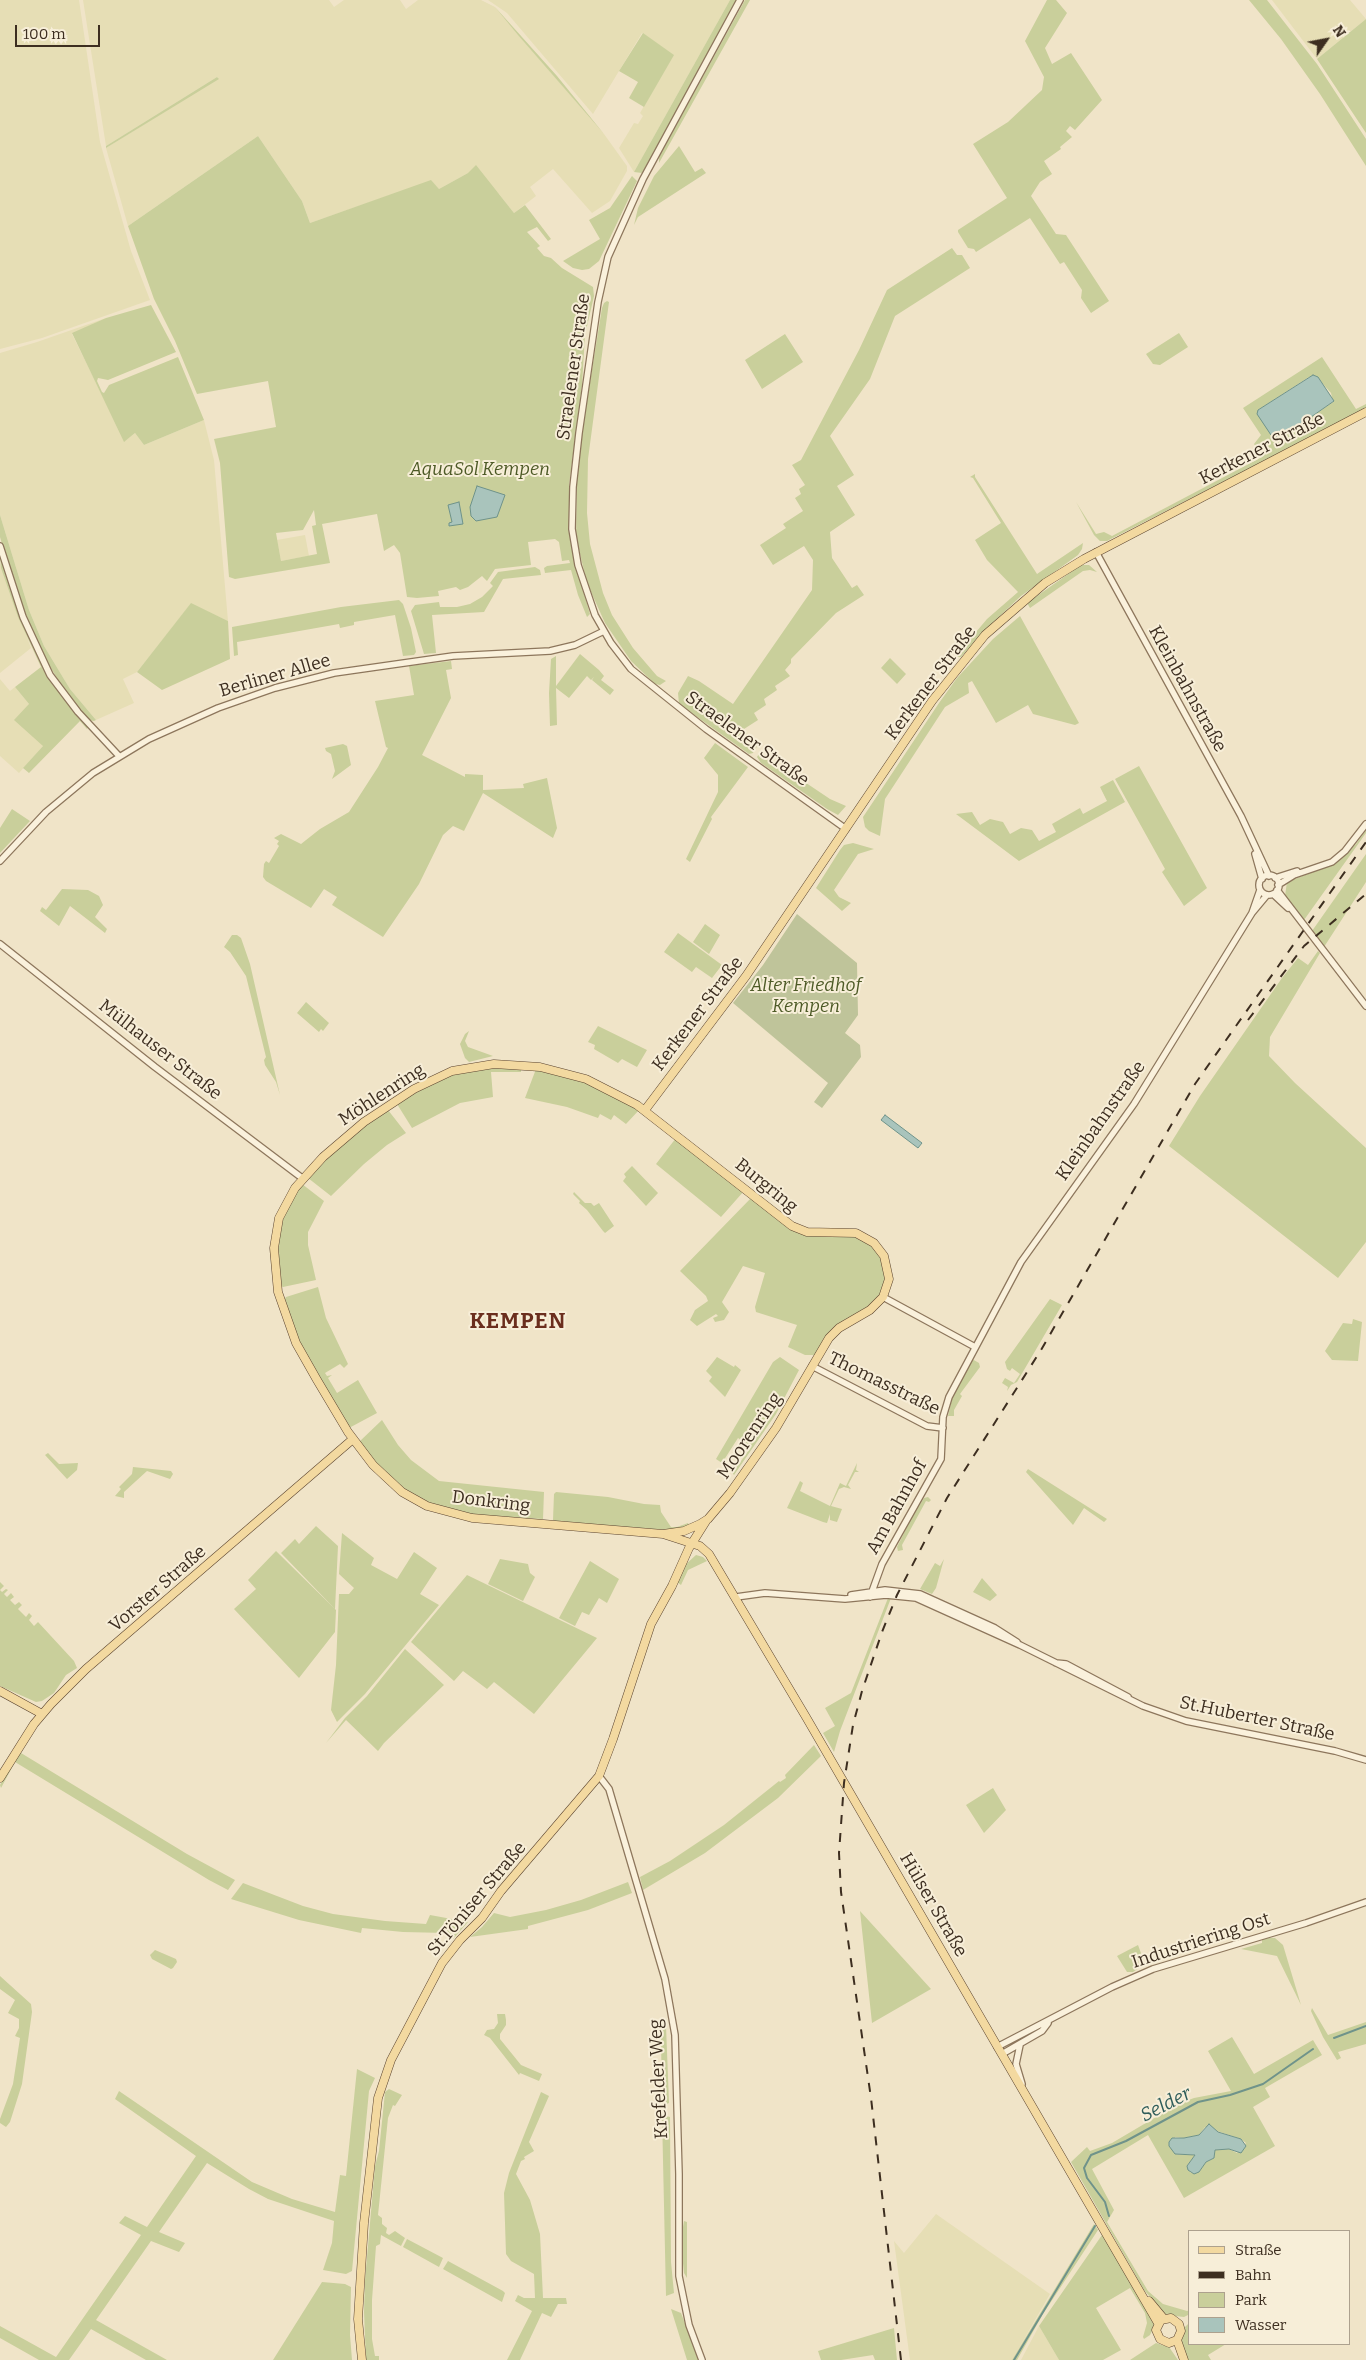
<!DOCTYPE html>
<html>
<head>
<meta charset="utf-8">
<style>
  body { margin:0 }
  #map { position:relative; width:1366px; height:2360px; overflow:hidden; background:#f0e4c8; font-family:Bitter,serif }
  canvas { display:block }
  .legend { position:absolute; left:1188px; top:2230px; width:162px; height:115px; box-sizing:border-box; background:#f7eed8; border:1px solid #ada18e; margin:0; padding:6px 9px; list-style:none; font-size:15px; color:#3d2e20 }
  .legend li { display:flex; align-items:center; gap:10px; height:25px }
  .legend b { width:25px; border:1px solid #ada18e }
  .north { position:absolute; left:1301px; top:15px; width:50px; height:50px; -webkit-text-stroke:4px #f7eed8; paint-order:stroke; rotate:57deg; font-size:14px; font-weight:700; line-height:20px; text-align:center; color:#3d2e20 }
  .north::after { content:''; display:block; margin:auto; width:18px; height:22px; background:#3d2e20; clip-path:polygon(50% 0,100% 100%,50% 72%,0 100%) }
  .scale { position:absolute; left:15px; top:25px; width:85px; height:22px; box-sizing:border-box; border:2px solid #3d2e20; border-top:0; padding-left:6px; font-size:15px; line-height:18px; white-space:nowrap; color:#3d2e20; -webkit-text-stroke:4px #f7eed8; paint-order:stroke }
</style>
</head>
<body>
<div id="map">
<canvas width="1366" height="2360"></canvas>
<ul class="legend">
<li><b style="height:6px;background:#f3d9a0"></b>Straße</li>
<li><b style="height:6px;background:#3d2e20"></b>Bahn</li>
<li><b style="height:14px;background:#c9cf9b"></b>Park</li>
<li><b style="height:14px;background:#a9c4bc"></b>Wasser</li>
</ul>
<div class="north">N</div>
<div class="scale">100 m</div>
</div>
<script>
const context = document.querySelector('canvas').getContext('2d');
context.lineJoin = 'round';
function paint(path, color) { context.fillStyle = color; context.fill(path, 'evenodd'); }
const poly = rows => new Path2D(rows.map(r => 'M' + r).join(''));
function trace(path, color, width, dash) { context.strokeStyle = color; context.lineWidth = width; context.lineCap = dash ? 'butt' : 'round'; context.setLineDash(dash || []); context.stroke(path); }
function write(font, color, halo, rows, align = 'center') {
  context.font = font + ' Bitter,serif'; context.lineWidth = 4; context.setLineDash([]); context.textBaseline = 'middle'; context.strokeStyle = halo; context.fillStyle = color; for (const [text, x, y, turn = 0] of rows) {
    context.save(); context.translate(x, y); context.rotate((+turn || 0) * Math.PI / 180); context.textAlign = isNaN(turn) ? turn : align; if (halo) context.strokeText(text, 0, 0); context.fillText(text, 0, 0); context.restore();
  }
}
const farmland = poly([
  [0,0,79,0,100,142,131,251,150,300,42,338,0,349],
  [83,0,329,0,334,7,344,0,400,0,406,9,418,0,481,0,495,7,604,134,627,166,627,171,610,201,592,213,553,169,530,187,536,196,514,213,499,194,468,173,439,189,431,181,310,223,302,201,258,136,128,226,106,148,218,78,217,77,106,146],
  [488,0,730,0,634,172,619,148,634,123,638,124,643,116,640,113,673,55,642,33,593,114,507,13],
  [1272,0,1350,0,1366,19,1317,59],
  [106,318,72,334,125,441,135,433,144,445,204,420,214,460,228,621,191,604,137,672,123,679,134,703,96,720,70,689,44,646,29,610,0,515,0,353,37,342],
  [305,535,309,556,281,561,277,540],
  [0,563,31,648,0,673],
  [0,679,10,691,15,687,29,704,43,746,19,773,0,756],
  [936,2214,1050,2294,1012,2360,910,2360,894,2241,904,2253],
  [1039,2326,1059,2360,1021,2360]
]);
const green = poly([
  [730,0,738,0,646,166,642,173,634,172],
  [745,0,750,0,659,163,659,157],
  [1047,0,1056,0,1067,13,1045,48,1052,64,1071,53,1102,100,1075,130,1070,126,1066,131,1072,137,1060,147,1061,149,1044,161,1052,174,1040,182,1031,196,1056,234,1066,235,1109,301,1091,313,1081,298,1082,290,1064,262,1060,264,1030,218,976,252,974,249,968,248,958,232,958,230,1007,198,973,144,1008,122,1042,90,1044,77,1025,41],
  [1249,0,1267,0,1317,64,1366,139,1366,166,1320,94,1281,39],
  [495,7,557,76,604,134,518,35],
  [1366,19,1366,133,1317,59],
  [643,33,674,55,644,107,629,98,638,82,619,71],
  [217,77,219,79,106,148,106,146],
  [258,136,302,201,310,223,431,180,439,189,468,173,476,165,514,213,525,205,551,239,548,241,537,227,527,232,540,246,537,248,544,256,551,258,562,268,593,287,594,296,585,335,582,385,569,485,570,527,573,555,590,614,587,617,578,595,571,570,545,573,544,568,547,566,570,563,569,560,562,561,559,542,555,539,528,542,531,565,495,569,487,581,482,576,468,587,460,590,456,587,438,591,439,596,417,598,407,597,400,553,394,545,384,551,377,514,322,524,330,563,235,579,229,577,220,463,214,439,276,427,268,381,197,394,175,341,154,299,128,226],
  [314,510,316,525,312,526,317,554,281,561,276,533,303,530],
  [679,146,695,172,702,168,706,173,638,217,634,225,638,208,654,176],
  [632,176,637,181,599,261,589,269,582,270,573,268,563,261,600,239,589,220,610,208],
  [952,248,957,255,962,255,970,268,895,316,870,379,830,436,854,475,837,486,855,515,830,532,832,558,852,588,857,585,864,595,836,613,791,659,791,663,785,670,790,676,775,686,777,690,764,699,766,705,754,713,758,720,744,729,754,744,759,741,759,743,753,753,749,754,679,704,678,693,688,676,699,681,733,704,812,590,813,560,804,546,773,565,760,545,786,528,783,524,803,511,795,498,801,494,799,489,805,485,792,465,801,460,859,350,887,290],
  [607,301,609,302,588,459,587,513,590,544,603,593,612,615,633,648,657,676,666,681,660,685,655,684,631,661,605,623,587,583,576,537,577,476,584,419,602,308,604,303],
  [151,305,176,352,108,380,98,378,97,381,102,392,104,393,109,385,178,357,204,420,144,445,135,433,124,442,72,333,106,318],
  [1179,333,1188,347,1160,365,1153,364,1146,354],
  [785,334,803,362,762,389,745,360],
  [1322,357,1356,409,1366,404,1366,409,1107,541,1100,541,1094,535,1076,502,1096,534,1104,532,1112,536,1262,457,1254,444,1261,435,1243,408],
  [1316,376,1331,393,1333,402,1281,438,1258,410,1309,377],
  [975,474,975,477,1037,574,1083,543,1082,549,1078,555,1021,596,982,633,961,657,955,657,987,619,1018,592,987,560,975,540,1001,523,973,478,970,477],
  [0,515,29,610,44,646,70,689,96,720,94,721,88,720,64,690,39,648,23,610,8,565,0,537],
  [0,556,33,647,54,685,88,727,87,729,80,721,29,773,23,768,43,746,14,720,29,704,15,687,41,667,18,617,1,568],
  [1081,565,1089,565,1097,572,1090,570,1083,571,1030,608,1027,603],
  [535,567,540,570,541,575,503,579,484,612,432,615,436,653,424,654,411,611,415,605,439,602,440,607,457,607,470,604,482,597,493,586,490,583,498,572],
  [399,600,403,604,411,628,416,652,414,655,403,656,395,615,354,622,354,625,340,628,339,624,237,642,238,655,234,656,232,627,341,607],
  [191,603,228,621,230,659,162,690,137,672],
  [1020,616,1079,723,1075,725,1033,714,1028,705,996,723,972,681,968,683,969,693,945,707,885,799,880,836,869,831,865,827,863,817,939,703,957,678,993,639],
  [580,654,599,670,604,676,601,680,614,690,610,695,592,680,594,677,591,680,587,676,569,698,556,688,557,725,550,726,549,693,551,659,556,656,556,686],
  [890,658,906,674,897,684,881,668],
  [451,661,452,669,446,670,451,698,422,755,465,777,465,774,483,775,483,790,524,788,523,784,547,778,557,828,553,838,483,793,464,831,453,826,443,835,419,884,383,937,332,905,337,897,324,889,311,908,266,881,263,877,264,864,266,861,269,863,279,846,277,844,279,841,274,838,281,834,301,844,320,829,349,812,378,767,388,748,386,747,375,701,414,695,409,666],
  [715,743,748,767,711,817,712,819,690,862,686,859,718,792,718,775,704,758],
  [343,744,347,746,351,765,332,779,335,771,331,754,326,751,325,748],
  [760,752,830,799,846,806,838,815,827,809,761,763,757,757],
  [1139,766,1207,888,1184,906,1162,872,1165,869,1115,779],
  [1113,780,1125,802,1019,861,956,814,972,812,980,825,990,819,1003,822,1010,834,1021,828,1032,830,1039,841,1056,832,1052,824,1080,808,1083,814,1107,801,1100,787],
  [12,809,30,821,0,853,0,828],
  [1366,830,1366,833,1304,920,1285,896,1287,882,1334,864,1356,844],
  [853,843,874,849,858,854,834,890,839,897,851,903,842,911,816,888,840,850,844,845],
  [1366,854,1366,882,1324,947,1312,931],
  [62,889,88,890,99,896,103,905,95,917,107,929,105,933,70,906,59,926,40,911,42,907,46,910],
  [705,924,720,935,709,954,693,942],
  [678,933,722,965,712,978,696,967,692,972,664,952],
  [232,935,237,935,241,938,250,964,280,1095,276,1082,265,1065,264,1060,266,1057,246,976,230,952,224,947],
  [1318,951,1320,953,1270,1037,1269,1056,1295,1083,1366,1148,1366,1242,1338,1278,1169,1146,1200,1096,1282,978,1298,958,1308,965],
  [306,1002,329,1023,323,1031,321,1029,319,1032,297,1013],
  [598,1026,647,1050,637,1067,622,1059,618,1063,594,1049,595,1045,588,1042],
  [469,1031,465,1041,468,1047,493,1056,469,1062,465,1058,460,1044,465,1034],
  [486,1067,521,1068,521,1072,491,1072,493,1097,460,1103,412,1128,397,1104,429,1084,456,1073],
  [536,1069,584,1082,640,1109,626,1124,614,1115,611,1120,600,1114,598,1118,567,1107,525,1098],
  [388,1110,406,1133,387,1145,364,1164,331,1196,308,1178,317,1166,365,1124],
  [676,1138,744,1191,721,1217,656,1164],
  [632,1166,658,1193,646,1206,623,1181,626,1177,624,1174],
  [302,1184,324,1201,308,1232,308,1245,316,1280,283,1287,280,1286,276,1256,283,1216],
  [574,1192,585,1203,591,1203,594,1206,599,1203,614,1226,605,1233,603,1231,587,1210,579,1203,580,1201,573,1194],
  [751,1198,799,1233,813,1236,854,1236,872,1245,881,1257,886,1277,880,1295,866,1309,832,1329,815,1355,805,1355,788,1347,797,1325,756,1312,755,1307,765,1273,743,1266,722,1302,729,1312,724,1320,715,1322,713,1318,718,1316,716,1314,697,1326,690,1320,695,1310,708,1301,706,1296,680,1271],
  [318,1287,326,1318,348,1364,344,1368,340,1364,325,1373,327,1376,332,1375,328,1378,337,1393,358,1380,377,1413,349,1428,310,1362,295,1332,284,1300,286,1297],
  [1050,1299,1062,1305,1017,1382,1011,1385,1007,1391,1008,1387,1002,1383,1005,1378,1014,1383,1020,1374,1012,1368,1010,1371,1007,1369,1005,1362],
  [1353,1319,1362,1322,1358,1361,1332,1360,1325,1351,1343,1323,1352,1324],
  [717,1357,734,1367,735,1365,741,1370,725,1397,709,1381,712,1377,706,1371],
  [780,1357,799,1370,776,1414,734,1475,729,1469,734,1471,751,1447,738,1438,722,1463,716,1459,773,1362],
  [972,1359,979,1363,980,1367,960,1394,962,1396,954,1410,954,1416,948,1416,952,1399],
  [382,1420,398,1445,411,1460,439,1481,544,1492,543,1519,473,1515,436,1507,409,1494,380,1469,359,1442],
  [48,1453,59,1464,78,1463,77,1470,67,1479,45,1455],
  [857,1463,856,1470,859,1472,855,1472,848,1485,851,1489,844,1487,839,1489,831,1506,842,1509,837,1522,830,1520,830,1514,827,1523,823,1522,787,1508,800,1481,803,1483,800,1491,830,1506,840,1483,846,1486],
  [133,1467,171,1471,173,1474,170,1479,147,1471,124,1492,124,1498,115,1496,121,1489,119,1487,132,1474],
  [1028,1469,1107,1519,1104,1522,1084,1508,1073,1525,1026,1472],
  [556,1492,608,1497,644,1504,660,1505,661,1512,671,1527,677,1527,688,1523,690,1527,666,1530,556,1522,553,1520,554,1494],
  [928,1497,931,1500,929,1502,926,1501,902,1545,903,1550,898,1551,897,1547,913,1515,924,1498],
  [316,1526,338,1546,335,1609,281,1553,295,1539,299,1544],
  [342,1533,374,1558,371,1565,397,1579,414,1552,437,1568,420,1594,439,1605,365,1694,337,1722,331,1710,336,1665,339,1594,349,1594,354,1588,339,1574],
  [276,1551,336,1610,335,1632,299,1678,234,1609,256,1589,248,1580],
  [696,1555,703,1557,707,1561,688,1570,681,1585,677,1582,685,1565],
  [500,1559,528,1564,530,1573,535,1577,523,1601,488,1584],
  [944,1559,936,1588,932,1594,920,1589,935,1563,940,1566],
  [590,1561,619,1579,607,1603,599,1598,589,1615,582,1612,575,1626,559,1618],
  [467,1575,597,1638,534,1714,494,1682,487,1689,463,1671,454,1681,411,1642],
  [982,1578,997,1595,990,1601,973,1592],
  [0,1582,4,1586,0,1590,2,1592,6,1589,8,1590,4,1594,7,1597,11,1593,14,1597,10,1600,15,1605,19,1602,22,1605,18,1609,26,1617,29,1613,32,1616,29,1620,34,1626,38,1622,74,1661,77,1668,66,1675,54,1693,42,1701,36,1702,0,1686],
  [888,1598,891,1598,840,1731,834,1752,823,1733,835,1726,825,1708,851,1693],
  [405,1649,444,1685,384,1743,378,1751,346,1720,326,1743,345,1718,367,1696],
  [814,1745,821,1756,778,1798,705,1853,643,1890,640,1877,670,1861,724,1825,779,1781,780,1782,786,1778,785,1775],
  [21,1753,187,1854,235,1880,228,1890,209,1880,15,1762,1,1788,0,1785,14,1761],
  [993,1788,1006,1810,984,1833,966,1805],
  [628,1882,632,1893,588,1910,528,1926,528,1929,470,1937,482,1927,494,1913,510,1917,546,1910,581,1900],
  [243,1883,303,1906,333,1914,385,1921,426,1924,430,1915,468,1922,453,1939,446,1933,403,1932,362,1928,361,1933,299,1920,231,1899],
  [860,1911,931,1989,872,2023],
  [1269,1938,1275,1938,1283,1945,1301,2005,1277,1956,1241,1949,1262,1943,1262,1939],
  [1138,1945,1145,1964,1133,1972,1127,1972,1117,1956],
  [155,1950,176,1959,177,1962,173,1968,171,1969,152,1959,150,1955],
  [0,1976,31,2004,32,2012,22,2084,10,2122,6,2127,0,2123,0,2119,13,2084,20,2038,15,2036,19,2028,19,2019,8,2013,15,2000,0,1989],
  [1312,2008,1328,2035,1366,2022,1366,2044,1338,2052,1341,2058,1337,2060,1323,2037,1311,2011],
  [497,2014,505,2014,506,2020,506,2025,500,2034,500,2039,521,2065,542,2074,539,2081,520,2073,519,2075,490,2038,484,2035,487,2030,494,2029,498,2023],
  [666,2026,669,2103,662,2106,661,2038,651,2036],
  [1232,2037,1254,2074,1313,2040,1322,2055,1265,2088,1270,2097,1253,2107,1275,2146,1184,2198,1148,2135,1092,2169,1114,2210,1107,2222,1148,2291,1163,2304,1187,2311,1190,2310,1190,2314,1184,2317,1166,2315,1144,2290,1071,2162,1087,2147,1090,2151,1112,2143,1178,2104,1194,2098,1231,2091,1208,2051],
  [1205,2127,1241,2139,1246,2143,1237,2153,1229,2149,1215,2150,1214,2158,1206,2162,1199,2172,1191,2173,1187,2166,1195,2155,1175,2154,1175,2137,1184,2138,1199,2135],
  [357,2069,375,2078,369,2091,352,2271,346,2274,323,2270,332,2243,334,2221,268,2199,249,2189,207,2163,159,2232,185,2243,179,2252,151,2241,96,2320,167,2360,146,2360,91,2329,69,2360,39,2360,0,2338,0,2326,56,2357,141,2235,119,2223,125,2216,147,2227,196,2156,115,2099,119,2091,252,2182,292,2199,335,2212,340,2175,346,2176],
  [389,2089,402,2095,395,2106,393,2105,388,2118,378,2215,382,2218,382,2224,387,2228,386,2233,389,2235,395,2231,405,2238,401,2246,381,2235,380,2244,376,2246,372,2300,372,2339,375,2356,379,2356,379,2360,366,2360,364,2312,365,2280,375,2166,379,2151,385,2092],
  [541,2092,549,2096,529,2142,534,2151,524,2157,525,2159,521,2161,516,2174,530,2200,540,2234,543,2298,566,2298,567,2304,558,2304,551,2317,542,2313,520,2360,507,2360,532,2311,515,2301,518,2295,524,2298,535,2298,534,2274,511,2261,506,2254,504,2193,509,2173],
  [662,2115,670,2117,671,2262,674,2293,666,2296],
  [684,2221,687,2222,687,2278,684,2273,682,2254,682,2233],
  [1094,2224,1098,2230,1043,2314,1017,2360,1012,2360],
  [1102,2235,1105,2235,1154,2319,1154,2327,1150,2335,1144,2339,1143,2337,1147,2323,1145,2313,1130,2288,1096,2308,1121,2350,1103,2360,1059,2360,1039,2326],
  [407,2239,443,2258,439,2267,403,2247],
  [448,2261,503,2291,505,2293,502,2302,443,2269],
  [322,2282,345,2284,351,2287,350,2335,352,2360,273,2360],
  [671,2309,681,2313,699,2360,687,2360],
  [1190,2322,1190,2344,1226,2344,1208,2355,1211,2360,1186,2360,1179,2342,1185,2327],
  [894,2328,897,2360,875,2360,873,2355,841,2360,821,2360,818,2351],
  [1156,2343,1169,2347,1178,2360,1130,2360]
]);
const cemetery = poly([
  [797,914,857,963,858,1015,845,1033,860,1045,861,1057,822,1108,814,1102,828,1083,733,1003,763,965]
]);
const water = poly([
  [1313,375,1318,377,1334,401,1281,438,1271,435,1257,414,1258,410,1313,375],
  [477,486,505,495,497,517,476,521,471,516,470,507,477,486],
  [459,502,463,524,449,526,449,523,452,522,448,505,459,502],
  [885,1115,922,1143,918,1148,881,1120,885,1115],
  [1209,2124,1218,2132,1241,2139,1246,2146,1241,2153,1229,2149,1215,2150,1214,2158,1206,2162,1199,2172,1194,2174,1188,2170,1187,2166,1195,2155,1175,2154,1169,2146,1169,2142,1172,2138,1184,2138,1199,2135,1209,2124]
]);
const stream = poly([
  [1334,2038,1366,2026],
  [1109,2216,1105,2202,1087,2178,1084,2168,1091,2155,1126,2141,1198,2102,1230,2095,1263,2084,1313,2049],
  [1014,2360,1095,2226]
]);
const minor = poly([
  [740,0,643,179,608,257,598,302,579,433,573,487,572,529,578,565,595,615,611,643,631,669,706,729,846,829],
  [0,546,23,617,50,675,78,712,119,756],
  [1096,552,1241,816,1269,876],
  [1255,854,1262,879],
  [0,861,46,812,93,773,149,739,218,708,275,688,334,673,453,656,550,651,575,645,604,631],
  '1259 885a10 10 0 1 1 20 0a10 10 0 1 1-20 0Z',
  [1275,878,1297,871],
  [1278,885,1294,875,1332,862,1345,851,1366,824],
  [1277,890,1366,1006],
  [1273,894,1288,908],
  [1252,913,1260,890],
  [0,944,155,1067,302,1178],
  [883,1297,975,1347],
  [812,1366,927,1426,943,1428],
  [851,1595,885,1590,920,1594,995,1628,1017,1642],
  [736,1597,765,1593,845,1599,886,1595,916,1598,1020,1645,1143,1706,1186,1721,1335,1751,1366,1760],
  [870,1597,882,1564,941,1459,943,1417,949,1397,1021,1262,1134,1104,1252,913,1267,895],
  [1056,1663,1066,1664,1128,1697],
  [599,1776,609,1789,665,1979,675,2035,679,2174,679,2276,689,2325,702,2360],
  [1020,2045,1016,2064,1022,2084],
  [997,2047,1112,1987,1153,1969,1306,1923,1366,1902],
  [1002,2054,1042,2031,1048,2023]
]);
const major = poly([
  [645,1110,746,976,932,701,985,635,1045,583,1084,559,1366,412],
  [663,1534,684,1531,700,1524,708,1519,730,1493,776,1428,829,1338,839,1328,870,1310,883,1297,889,1279,884,1256,874,1243,856,1233,807,1232,792,1226,637,1105,586,1079,540,1067,494,1064,452,1071,414,1089,364,1122,323,1157,295,1188,279,1218,274,1248,278,1292,296,1343,317,1380,348,1432,373,1465,402,1492,427,1506,472,1518,663,1534,700,1546,709,1554,806,1717,1158,2323],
  [0,1691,42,1714],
  [0,1778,34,1724,51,1704,86,1669,353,1439],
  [1149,2301,1164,2319],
  [1177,2340,1169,2343,1160,2339,1156,2330,1161,2320,1171,2318,1179,2324,1181,2331,1177,2340,1184,2360],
  [362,2360,358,2319,364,2223,378,2098,391,2060,442,1963,460,1940,482,1918,501,1891,599,1776,613,1739,651,1624,672,1586,689,1548,706,1521]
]);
const rail = poly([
  [1248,1020,1304,946,1366,894],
  [901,2360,871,2098,841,1892,839,1853,844,1783,853,1725,862,1691,882,1632,897,1595,947,1498,1041,1350,1195,1084,1366,842]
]);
const streetNames = [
  ["Straelener Straße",574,367,-82],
  ["Kerkener Straße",1262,449,-27],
  ["Berliner Allee",275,676,-16],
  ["Kerkener Straße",931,683,-53],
  ["Kleinbahnstraße",1187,689,61],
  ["Straelener Straße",747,739,36],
  ["Kerkener Straße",698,1014,-53],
  ["Mülhauser Straße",160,1050,38],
  ["Möhlenring",382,1095,-33],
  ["Kleinbahnstraße",1101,1121,-55],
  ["Burgring",766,1186,39],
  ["Thomasstraße",884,1384,26],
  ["Moorenring",750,1436,-56],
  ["Donkring",491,1502,7],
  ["Am Bahnhof",897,1507,-61],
  ["Vorster Straße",158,1589,-41],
  ["St.Huberter Straße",1257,1719,12],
  ["St.Töniser Straße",477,1899,-50],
  ["Hülser Straße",933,1905,60],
  ["Industriering Ost",1201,1941,-18],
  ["Krefelder Weg",659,2079,-93]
];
const parkNames = [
  ["AquaSol Kempen",480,470],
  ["Alter Friedhof",806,986],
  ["Kempen",806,1007]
];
const waterNames = [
  ["Selder",1166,2105,-27]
];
const districtNames = [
  ["KEMPEN",518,1322]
];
paint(farmland, '#e6deb5');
paint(green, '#c9cf9b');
paint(cemetery, '#bfc49a');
paint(water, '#a9c4bc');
trace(water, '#6f938a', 1);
trace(stream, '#6f938a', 2);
trace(minor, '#8d765c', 8);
trace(major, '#5b4430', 9);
trace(minor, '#faf1dc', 5.5);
trace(major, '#f3d9a0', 8);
trace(rail, '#3d2e20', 2, [9, 9]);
write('18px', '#3d2e20', '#f7eed8', streetNames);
write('italic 18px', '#4d5a26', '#f7eed8', parkNames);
write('italic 19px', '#2f5d5a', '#f7eed8', waterNames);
context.letterSpacing = '1px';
write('bold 22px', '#6b2e1e', '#f7eed8', districtNames);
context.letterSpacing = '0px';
</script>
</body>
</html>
